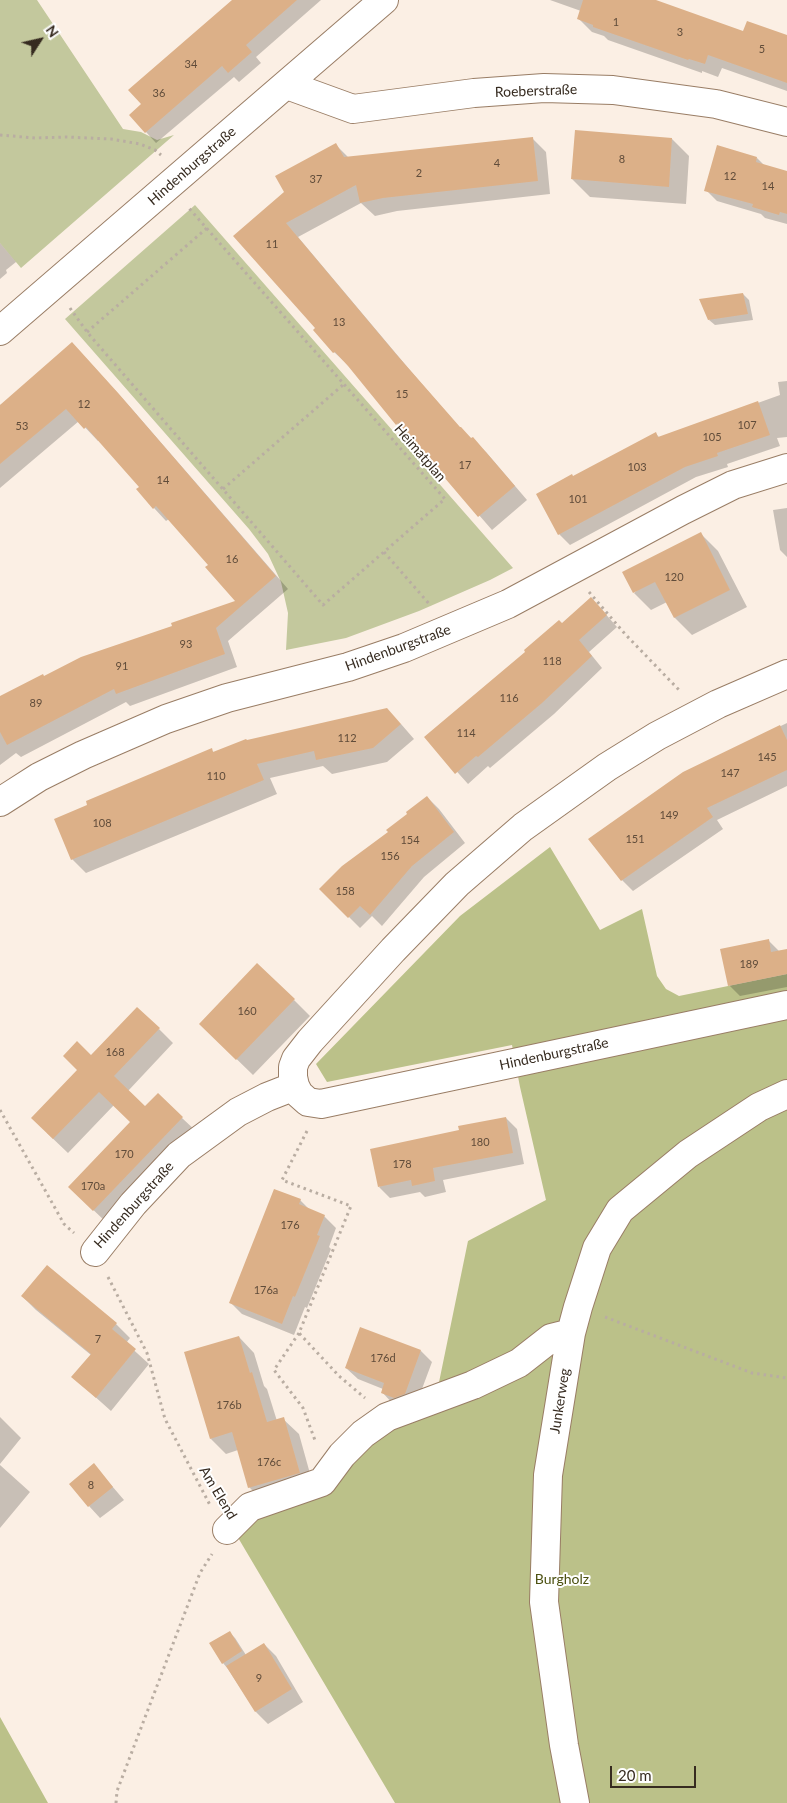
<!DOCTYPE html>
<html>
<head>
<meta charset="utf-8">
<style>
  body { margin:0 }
  #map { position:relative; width:787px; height:1803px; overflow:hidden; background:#fbefe4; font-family:Lato,sans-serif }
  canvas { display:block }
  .north { position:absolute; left:15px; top:15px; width:50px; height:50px; -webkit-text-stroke:4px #fff; paint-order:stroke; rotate:55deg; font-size:14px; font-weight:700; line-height:20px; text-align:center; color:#362b20 }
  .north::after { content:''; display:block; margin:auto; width:18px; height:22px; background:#362b20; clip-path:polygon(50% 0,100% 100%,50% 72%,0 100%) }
  .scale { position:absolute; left:610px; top:1766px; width:86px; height:22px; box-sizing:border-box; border:2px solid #362b20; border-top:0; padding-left:6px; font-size:15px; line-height:18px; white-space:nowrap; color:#362b20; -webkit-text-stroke:4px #fff; paint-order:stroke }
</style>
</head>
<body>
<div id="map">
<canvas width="787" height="1803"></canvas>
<div class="north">N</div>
<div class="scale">20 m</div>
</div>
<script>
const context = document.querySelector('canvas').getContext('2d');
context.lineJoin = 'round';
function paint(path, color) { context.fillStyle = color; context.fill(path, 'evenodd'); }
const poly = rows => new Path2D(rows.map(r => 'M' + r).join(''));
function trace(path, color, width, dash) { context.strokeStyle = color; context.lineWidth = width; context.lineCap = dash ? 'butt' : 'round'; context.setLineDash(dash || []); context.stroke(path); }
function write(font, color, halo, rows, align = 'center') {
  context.font = font + ' Lato,sans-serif'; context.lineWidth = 4; context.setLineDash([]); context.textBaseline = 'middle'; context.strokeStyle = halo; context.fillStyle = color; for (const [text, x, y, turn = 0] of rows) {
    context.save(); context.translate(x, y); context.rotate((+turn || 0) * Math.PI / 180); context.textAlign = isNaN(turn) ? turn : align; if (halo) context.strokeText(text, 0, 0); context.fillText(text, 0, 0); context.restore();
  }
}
const green = poly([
  [0,0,37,0,123,129,141,132,157,140,174,135,21,268,0,243],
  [195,205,513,568,490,580,419,611,346,638,286,650,288,613,281,582,268,554,249,529,65,319]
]);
const forest = poly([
  [550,847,600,930,642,909,657,976,666,989,679,996,787,974,787,1803,395,1803,227,1519,319,1477,437,1392,468,1241,546,1200,520,1087,512,1045,327,1082,316,1064,460,916],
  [0,1717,48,1803,0,1803]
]);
const shadow = poly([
  [235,0,321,0,256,57,261,63,239,82,234,77,156,143,146,132,142,105],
  [550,0,653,0,744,32,787,36,787,91,722,68,718,77,702,71,702,73,608,40,604,36,592,32,578,18,581,11],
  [532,138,546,152,550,194,397,211,375,216,361,203,298,237,409,369,460,428,486,452,527,500,492,530,411,437,397,424,348,365,334,352,317,328,235,236,285,192,336,145,349,158],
  [672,139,689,156,686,204,590,197,572,179],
  [757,158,765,166,787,172,787,224,765,218,761,214,717,201,706,190],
  [0,243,16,262,6,270,7,273,0,279],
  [743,294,749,300,753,320,715,325,709,320],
  [84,356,131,408,288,589,228,641,237,667,130,706,126,702,21,757,16,753,0,765,0,697,45,677,237,602,210,565,169,519,166,521,154,508,141,487,99,440,98,441,79,421,0,488,0,405],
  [787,381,787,437,777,438,780,446,727,464,728,467,696,477,570,545,559,534,573,478,656,434,660,438,780,395,778,382],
  [787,508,787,557,780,550,773,510],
  [701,534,718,551,747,607,692,635,675,618,667,602,651,610,634,593],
  [602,610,617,627,589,652,602,668,554,714,490,768,488,766,468,784,426,737,527,652,562,625],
  [787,723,787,786,717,820,723,829,633,891,622,880,589,839,683,773],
  [401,724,414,739,387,762,332,774,323,766,270,778,277,794,86,873,72,859,211,750,215,753,247,741],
  [427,797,439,809,465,843,424,877,382,926,372,916,360,928,321,889,390,832],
  [768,940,779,951,787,950,787,987,740,996,729,985],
  [294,1000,310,1016,253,1075,217,1040],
  [159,1029,173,1043,128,1091,145,1108,182,1118,197,1132,108,1224,84,1201,132,1122,114,1105,68,1153,47,1133,92,1057],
  [506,1118,517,1129,524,1164,443,1180,446,1192,425,1197,420,1192,390,1198,379,1187,461,1131],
  [300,1200,310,1210,324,1216,336,1228,329,1247,331,1249,307,1308,305,1307,294,1335,242,1314,230,1302],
  [22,1296,116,1324,130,1338,126,1343,149,1364,111,1411,73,1377,91,1355,36,1310],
  [239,1337,254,1353,264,1386,267,1389,277,1421,283,1419,299,1434,314,1488,265,1503,249,1487,238,1450,226,1454,211,1439],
  [421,1351,432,1362,416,1405,393,1404,382,1392,383,1389,358,1379,346,1368],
  [0,1417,21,1438,0,1464],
  [0,1465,30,1492,0,1528],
  [94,1465,124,1500,100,1518,89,1506],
  [229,1632,235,1638,246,1655,264,1644,276,1656,303,1702,268,1724,256,1712,228,1669,223,1663]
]);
const building = poly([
  [232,0,297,0,246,45,252,52,228,73,222,66,145,133,129,115,141,104,128,90],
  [583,0,656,0,743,31,747,21,787,35,787,83,708,55,705,64,689,59,688,60,593,27,593,25,577,19],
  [575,130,672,138,669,187,571,179],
  [533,137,538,181,383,198,360,203,356,185,286,223,396,354,460,427,461,427,471,438,473,437,515,486,478,517,398,423,396,425,348,366,335,352,333,353,313,330,315,328,233,236,284,192,275,176,336,143,344,157],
  [717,145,757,157,756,162,787,171,787,214,780,212,779,215,752,207,753,204,704,191],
  [743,293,748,314,708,320,699,299],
  [72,342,119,394,276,576,216,628,225,654,116,694,114,689,7,745,0,732,0,696,43,674,44,676,81,657,172,626,171,623,235,601,205,567,208,565,156,506,153,509,136,489,139,487,86,427,84,429,66,409,0,464,0,405],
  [758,401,770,435,717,453,718,456,685,467,558,535,536,494,572,474,573,476,656,432,658,437],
  [701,532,730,590,674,618,655,582,633,593,622,572],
  [591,597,607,615,579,640,592,656,542,703,478,757,476,756,455,774,424,737,525,652,524,650,559,620,562,623],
  [387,708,401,724,373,748,316,760,314,751,257,764,264,780,71,860,54,819,87,805,86,801,212,748,213,752,246,739,247,740],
  [780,725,787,740,787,770,707,808,713,817,621,881,588,839,683,772],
  [427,796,454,832,412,866,370,915,360,906,348,918,319,889,342,866,388,832,386,830,407,814,406,812],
  [769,939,771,952,787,949,787,974,728,986,720,949],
  [257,963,295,999,236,1060,199,1024],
  [137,1007,160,1028,114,1076,145,1106,158,1093,183,1117,93,1211,68,1187,130,1122,99,1092,53,1139,31,1118,77,1070,63,1056,77,1041,91,1055],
  [506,1117,513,1153,433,1168,435,1181,412,1186,411,1180,378,1187,370,1149,459,1130,458,1126],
  [274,1189,301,1199,299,1204,325,1215,317,1235,320,1236,295,1297,293,1296,282,1324,229,1303],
  [47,1265,117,1323,112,1329,136,1349,96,1398,71,1377,91,1354,21,1296],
  [360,1327,421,1350,405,1394,394,1398,381,1393,384,1383,345,1368],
  [239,1336,250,1373,252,1372,267,1422,284,1417,300,1473,248,1488,232,1432,210,1439,184,1352],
  [94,1463,113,1487,88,1507,69,1484],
  [230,1631,242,1651,222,1664,209,1643],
  [264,1643,292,1689,255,1712,226,1666]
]);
const path = poly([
  [0,135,35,138,66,137,111,139,140,144,155,150,161,155],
  [70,308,87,332,323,605,439,504,445,499,187,206],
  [87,332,207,228],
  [223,489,344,384],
  [384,552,431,606],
  [589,592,625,634,681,692],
  [0,1110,64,1224,74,1233],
  [307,1131,282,1180,351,1206,299,1333,339,1376,365,1398],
  [108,1277,147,1353,165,1419,211,1507],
  [605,1317,752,1373,787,1378],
  [299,1333,274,1370,303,1408,316,1443],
  [116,1803,117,1791,200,1573,212,1554]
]);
const minor = poly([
  [287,85,353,109,474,93,544,88,613,90,716,104,787,122],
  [0,331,384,0],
  [787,674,718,704,657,736,607,767,523,827,457,884,393,950,310,1041,296,1059,293,1067,293,1077,295,1086,299,1094,308,1102,321,1104,787,1005],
  [0,802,39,777,83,755,166,719,227,698,348,667,404,648,508,604,683,510,733,485,787,468],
  [95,1252,133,1204,179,1155,238,1112,267,1097,295,1086],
  [227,1530,250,1507,322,1482,342,1455,363,1434,387,1417,473,1385,519,1363,551,1338,571,1333],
  [575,1803,564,1745,544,1602,548,1475,571,1333,578,1307,597,1248,620,1210,688,1154,759,1107,787,1094]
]);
const numberNames = [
  ["1",616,22],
  ["3",680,32],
  ["5",762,49],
  ["34",191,64],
  ["36",159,93],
  ["8",622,159],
  ["4",497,163],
  ["2",419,173],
  ["12",730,176],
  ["37",316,179],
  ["14",768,186],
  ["11",272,244],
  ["13",339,322],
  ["15",402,394],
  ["12",84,404],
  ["107",747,425],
  ["53",22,426],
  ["105",712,437],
  ["17",465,465],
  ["103",637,467],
  ["14",163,480],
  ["101",578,499],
  ["16",232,559],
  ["120",674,577],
  ["93",186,644],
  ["118",552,661],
  ["91",122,666],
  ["116",509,698],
  ["89",36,703],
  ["114",466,733],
  ["112",347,738],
  ["145",767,757],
  ["147",730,773],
  ["110",216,776],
  ["149",669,815],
  ["108",102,823],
  ["151",635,839],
  ["154",410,840],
  ["156",390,856],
  ["158",345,891],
  ["189",749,964],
  ["160",247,1011],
  ["168",115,1052],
  ["180",480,1142],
  ["170",124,1154],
  ["178",402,1164],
  ["170a",93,1186],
  ["176",290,1225],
  ["176a",266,1290],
  ["7",98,1339],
  ["176d",383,1358],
  ["176b",229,1405],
  ["176c",269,1462],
  ["8",91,1485],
  ["9",259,1678]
];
const streetNames = [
  ["Roeberstraße",536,91,-2],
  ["Hindenburgstraße",192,166,-41],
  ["Heimatplan",420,453,49],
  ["Hindenburgstraße",398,648,-20],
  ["Hindenburgstraße",554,1054,-12],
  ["Hindenburgstraße",134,1205,-48],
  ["Junkerweg",560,1401,-81],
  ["Am Elend",218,1493,59]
];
const parkNames = [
  ["Burgholz",562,1579]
];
paint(green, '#c3c89d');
paint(forest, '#bbc189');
paint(shadow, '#0003');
paint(building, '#dcb088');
trace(minor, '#997d65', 30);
trace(path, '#b9ada2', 3, [2.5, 4]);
trace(minor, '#fff', 28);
write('11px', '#604c3a', null, numberNames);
write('14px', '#362b20', '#fff', streetNames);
write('14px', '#4c5111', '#fff', parkNames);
</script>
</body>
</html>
